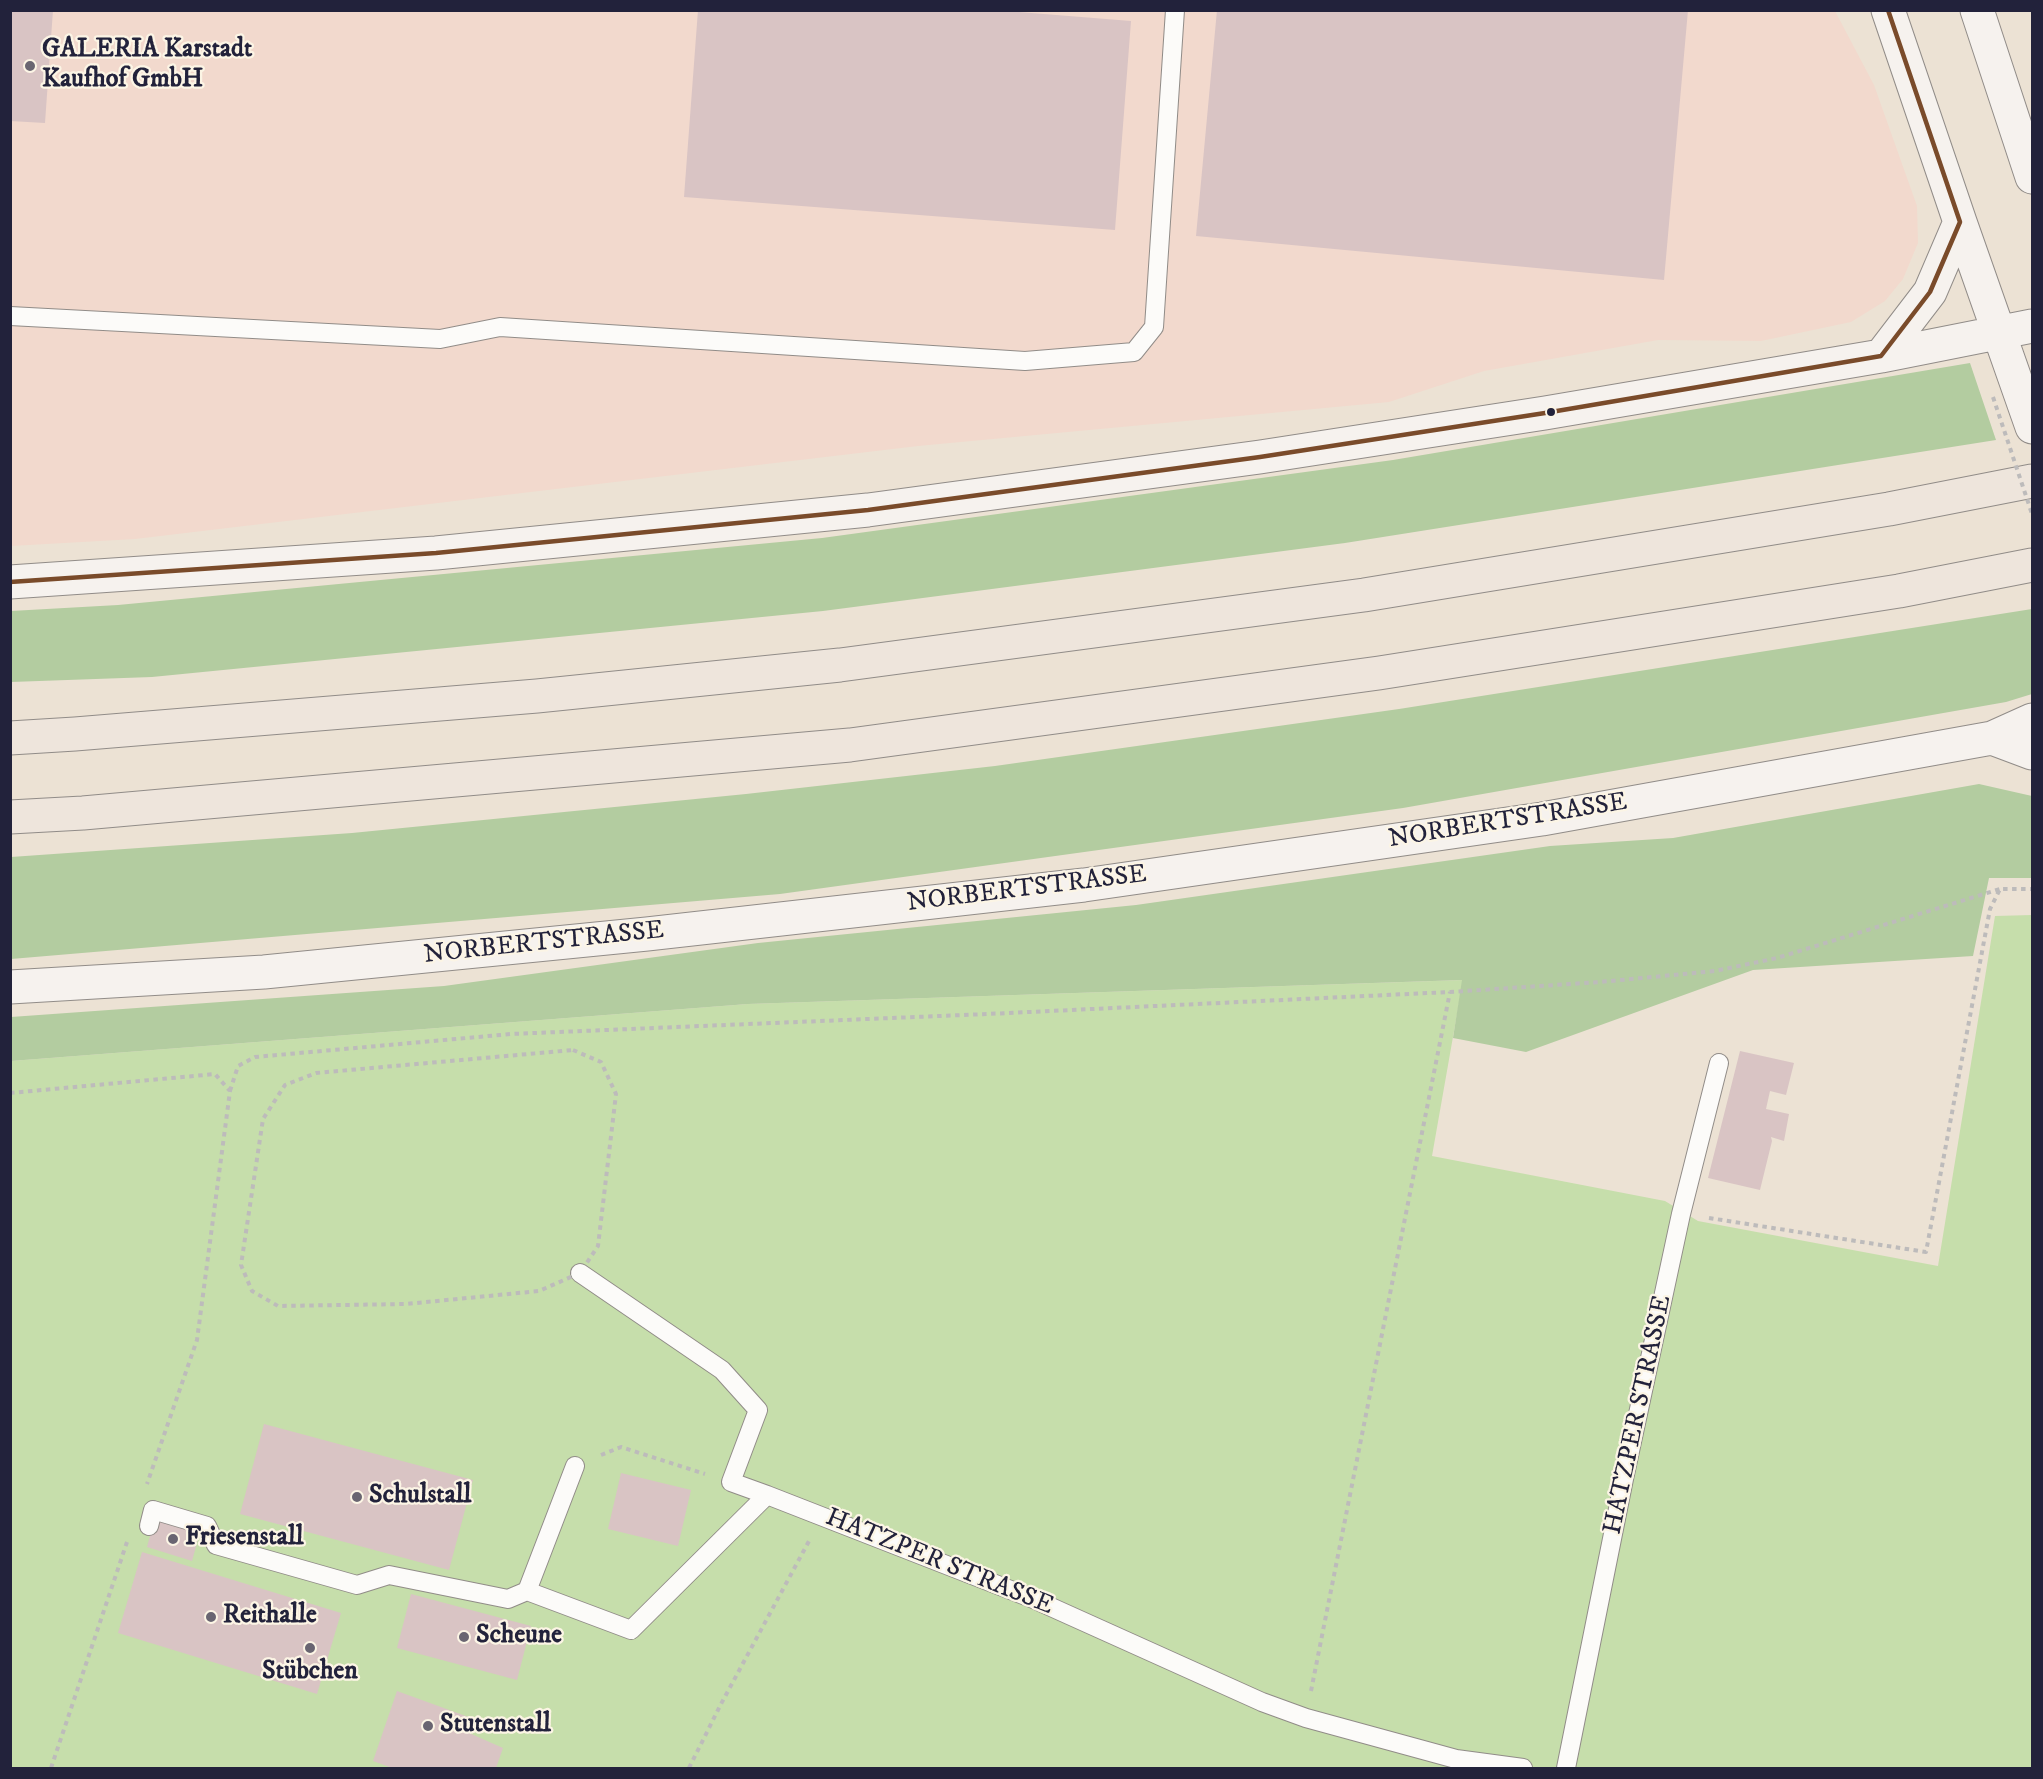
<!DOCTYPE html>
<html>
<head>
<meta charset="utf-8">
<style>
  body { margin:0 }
  #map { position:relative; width:2043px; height:1779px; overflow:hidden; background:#ece2d4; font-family:"IM FELL DW Pica",serif }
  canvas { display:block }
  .frame { position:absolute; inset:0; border:12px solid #22223b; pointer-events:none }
</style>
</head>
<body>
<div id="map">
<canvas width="2043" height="1779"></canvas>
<div class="frame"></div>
</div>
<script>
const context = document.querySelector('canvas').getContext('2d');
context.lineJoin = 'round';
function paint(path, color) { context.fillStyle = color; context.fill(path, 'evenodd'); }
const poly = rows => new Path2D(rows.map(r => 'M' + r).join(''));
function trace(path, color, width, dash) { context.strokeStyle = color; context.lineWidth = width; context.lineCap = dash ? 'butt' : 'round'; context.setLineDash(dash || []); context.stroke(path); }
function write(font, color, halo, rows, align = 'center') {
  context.font = font + ' "IM FELL DW Pica",serif'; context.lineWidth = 4.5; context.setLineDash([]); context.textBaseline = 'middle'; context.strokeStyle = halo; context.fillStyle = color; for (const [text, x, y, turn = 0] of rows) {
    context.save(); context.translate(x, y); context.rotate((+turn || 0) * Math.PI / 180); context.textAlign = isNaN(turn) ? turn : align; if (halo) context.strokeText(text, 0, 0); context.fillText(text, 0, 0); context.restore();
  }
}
const built = poly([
  [11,11,1835,11,1874,85,1917,206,1918,243,1903,279,1885,301,1851,322,1761,341,1658,340,1484,371,1389,402,918,446,135,539,11,546]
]);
const green = poly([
  [2032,915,2032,1768,11,1768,11,1061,748,1004,1463,980,1432,1156,1665,1201,1698,1221,1938,1266,1995,916]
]);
const forest = poly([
  [1970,363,1996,440,1345,543,823,611,152,677,11,682,11,611,118,605,822,538,1393,460],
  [2032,609,2032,694,2006,702,1403,808,780,894,11,959,11,857,352,833,746,794,995,766,1399,709],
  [1979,784,2032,796,2032,878,1989,878,1973,956,1753,970,1526,1052,1453,1038,1462,980,748,1004,11,1061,11,1017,444,986,758,943,1136,905,1550,846,1673,838]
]);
const building = poly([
  [10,10,53,10,45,123,10,121],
  [698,10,994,10,1131,21,1115,230,684,197],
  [1217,10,1688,10,1664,280,1196,236],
  [1740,1051,1794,1063,1786,1095,1770,1091,1766,1109,1789,1114,1784,1141,1771,1137,1772,1141,1760,1190,1708,1178],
  [264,1424,473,1480,449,1570,240,1514],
  [621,1473,691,1490,678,1546,608,1529],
  [155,1518,200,1532,192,1561,147,1547],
  [142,1552,341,1613,317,1694,118,1633],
  [411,1594,531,1626,517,1680,397,1648],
  [397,1691,474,1719,469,1733,503,1748,496,1768,392,1768,373,1761]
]);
const path = poly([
  [573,1050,601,1062,616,1094,598,1246,580,1273,539,1291,406,1304,278,1306,252,1291,241,1265,263,1119,285,1085,316,1073,573,1050],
  [230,1091,238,1066,255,1057,511,1034,987,1014,1450,992,1600,982,1715,971,1777,958,2000,889],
  [10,1093,215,1074,230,1091,197,1340,147,1484],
  [1709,1218,1926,1252,1990,909,2000,889,2032,889],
  [601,1455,621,1447,705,1474],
  [1311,1691,1450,992],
  [51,1768,127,1542],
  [689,1768,721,1704,809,1541]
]);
const lane = poly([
  [10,316,440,339,500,327,1025,361,1134,352,1154,327,1175,10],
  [580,1273,722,1370,758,1410,731,1482,767,1495],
  [575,1466,527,1591,631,1630,767,1495,1031,1598,1262,1702,1306,1718,1456,1759,1523,1768],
  [149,1526,153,1510,207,1526,216,1545,357,1585,389,1575,508,1599,527,1591],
  [1566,1768,1624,1479,1681,1214,1719,1063]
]);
const secondary = poly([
  [1888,10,1960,222,2032,427],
  [1977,10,2032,177],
  [1881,356,1930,292,1960,222],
  [10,582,436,553,868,510,1260,457,1545,413,1881,356,2032,326],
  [1992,738,2032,753],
  [10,987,264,972,647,934,1084,885,1542,819,1992,738,2032,720]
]);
const highway = poly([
  [10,738,75,734,537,696,840,665,1364,595,1889,509,2032,481],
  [10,817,83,813,850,745,1379,673,1899,591,2032,565]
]);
const pathBridge = poly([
  [1993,397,2032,514]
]);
const bus1 = poly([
  [10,582,436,553,868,510,1260,457,1545,413,1881,356,1930,292,1960,222,1888,10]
]);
const markers = [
  [30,66,6,"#696571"],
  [1551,412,5,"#22223b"],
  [357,1497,6,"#696571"],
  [173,1539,6,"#696571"],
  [211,1617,6,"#696571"],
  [464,1637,6,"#696571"],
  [310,1648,6,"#696571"],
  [428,1726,6,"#696571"]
];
const poiNames = [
  ["GALERIA Karstadt",42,51],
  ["Kaufhof GmbH",42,81],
  ["Schulstall",369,1497],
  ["Friesenstall",185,1539],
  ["Reithalle",223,1617],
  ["Scheune",476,1637],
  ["Stübchen",310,1673,"center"],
  ["Stutenstall",440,1726]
];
const streetNames = [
  ["NORBERTSTRASSE",1508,822,-9],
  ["NORBERTSTRASSE",1027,890,-7],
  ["NORBERTSTRASSE",544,944,-6],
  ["HATZPER STRASSE",1639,1415,-78],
  ["HATZPER STRASSE",939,1563,22]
];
paint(built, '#f2d9cd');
paint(green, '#c6deab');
paint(forest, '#b3cca0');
paint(building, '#d9c4c4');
trace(lane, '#918c88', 20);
trace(secondary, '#918c88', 35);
trace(highway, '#918c88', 35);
trace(path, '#bdbbbb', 4, [4.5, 4.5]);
trace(lane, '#fcfbf9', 18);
trace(secondary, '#f6f2ee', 33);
trace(highway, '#eee5dc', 33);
trace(pathBridge, '#bdbbbb', 4, [4.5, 4.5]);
trace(bus1, '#7a4b2a', 4.5);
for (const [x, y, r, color] of markers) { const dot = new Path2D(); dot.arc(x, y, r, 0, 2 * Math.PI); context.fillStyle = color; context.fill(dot); trace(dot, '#fcf5e5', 2); }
write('bold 26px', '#22223b', '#fcf5e5', poiNames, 'left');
write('26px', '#22223b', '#fcf5e5', streetNames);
</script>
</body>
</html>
